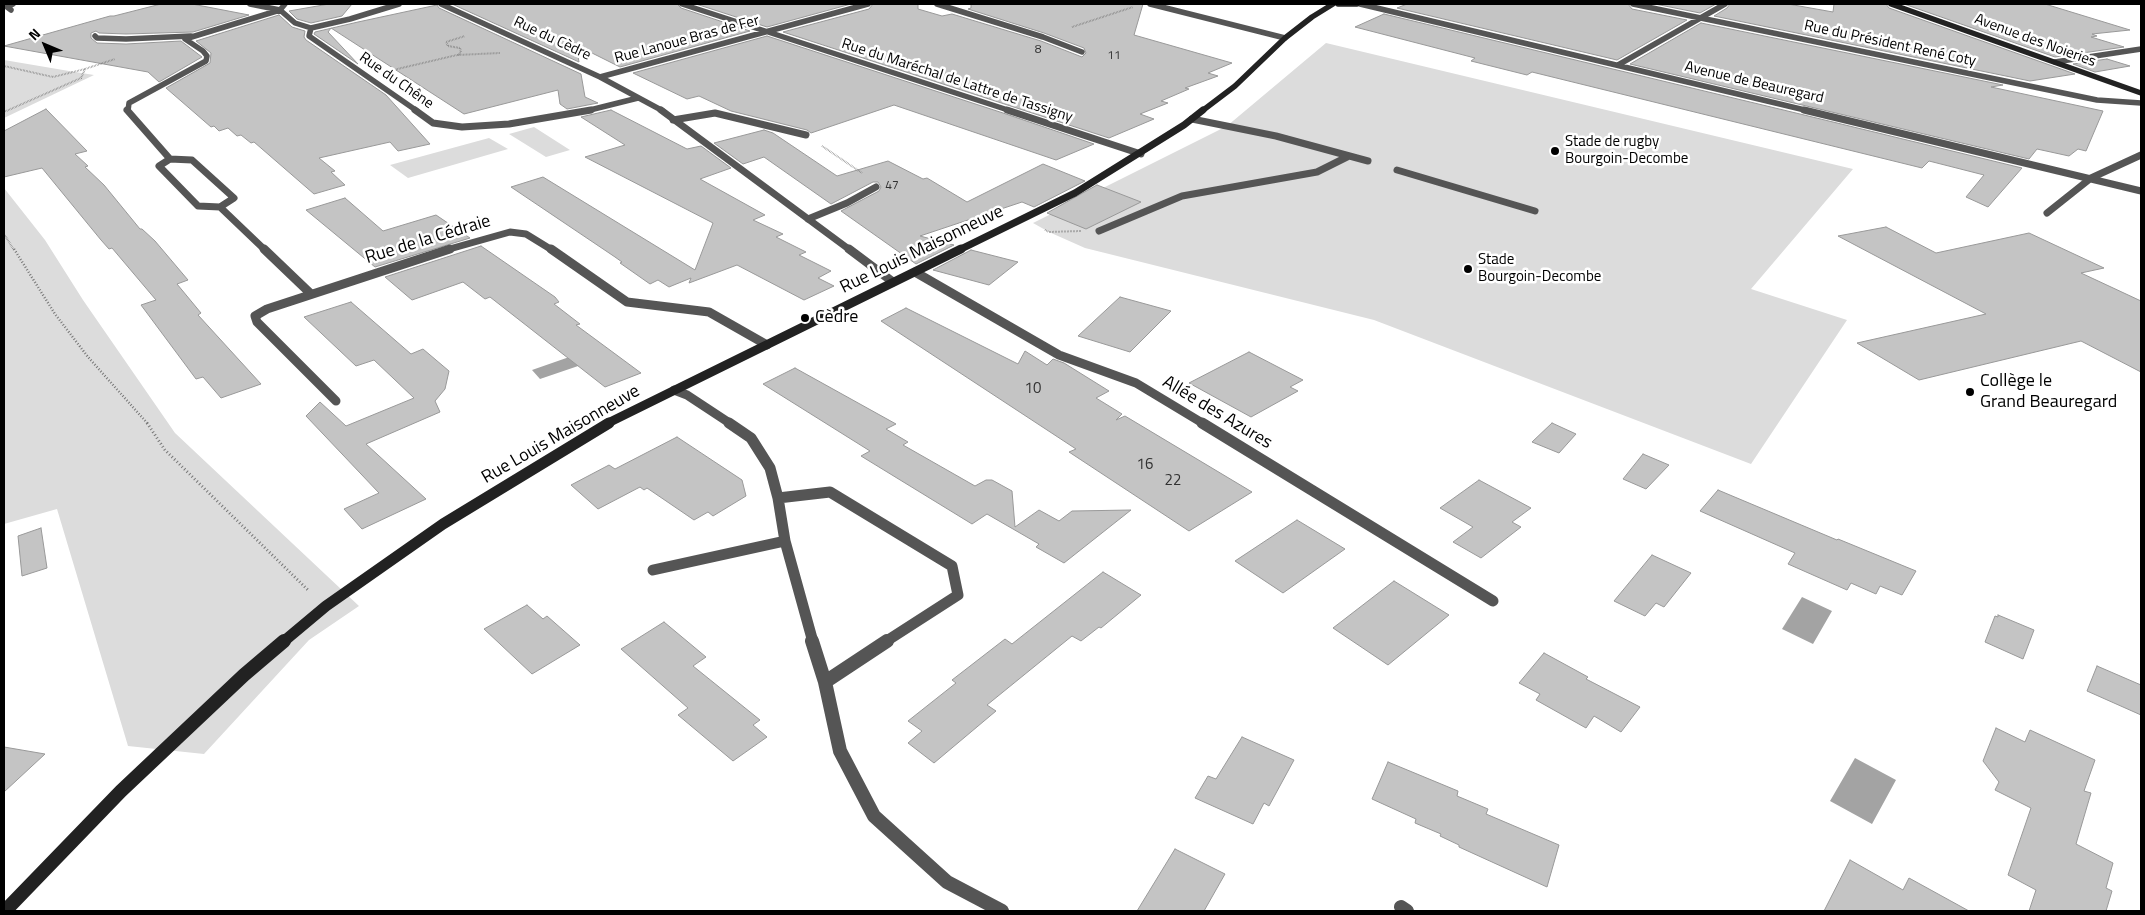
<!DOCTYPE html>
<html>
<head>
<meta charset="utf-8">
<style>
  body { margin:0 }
  #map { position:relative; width:2145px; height:915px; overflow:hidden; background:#fff; font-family:"Titillium Web",sans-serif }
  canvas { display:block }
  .frame { position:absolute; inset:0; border:5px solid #000; pointer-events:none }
  .north { position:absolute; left:20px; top:20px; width:50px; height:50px; -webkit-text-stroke:4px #fff; paint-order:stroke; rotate:315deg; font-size:14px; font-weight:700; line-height:20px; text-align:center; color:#000 }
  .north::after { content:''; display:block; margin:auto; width:18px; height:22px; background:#000; clip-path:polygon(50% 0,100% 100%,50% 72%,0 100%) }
</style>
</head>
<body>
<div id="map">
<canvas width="2145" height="915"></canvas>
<div class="frame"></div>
<div class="north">N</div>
</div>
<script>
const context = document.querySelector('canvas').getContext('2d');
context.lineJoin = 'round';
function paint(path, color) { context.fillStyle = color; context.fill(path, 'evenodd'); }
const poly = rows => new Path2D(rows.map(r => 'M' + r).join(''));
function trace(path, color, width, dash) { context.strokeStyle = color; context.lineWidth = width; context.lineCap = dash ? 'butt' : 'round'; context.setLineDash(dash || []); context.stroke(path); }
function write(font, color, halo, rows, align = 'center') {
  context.font = font + ' "Titillium Web",sans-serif'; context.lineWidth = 5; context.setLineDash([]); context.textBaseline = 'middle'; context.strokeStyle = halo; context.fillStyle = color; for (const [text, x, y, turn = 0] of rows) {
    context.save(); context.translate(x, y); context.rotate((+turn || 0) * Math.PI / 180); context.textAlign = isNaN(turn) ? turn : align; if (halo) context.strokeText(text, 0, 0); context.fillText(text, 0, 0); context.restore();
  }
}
const green = poly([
  [1326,43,1853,169,1751,289,1847,320,1751,464,1374,320,1085,248,1049,232,1033,223,1227,126],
  [4,60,69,71,94,75,4,118],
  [534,127,570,150,546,157,509,134],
  [489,138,508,149,408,178,390,165],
  [4,188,45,240,83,300,175,433,359,606,309,640,204,754,128,746,57,509,4,524]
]);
const water = poly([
  [575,355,584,364,540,379,532,370],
  [1802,597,1832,611,1813,644,1782,629],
  [1855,758,1896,780,1872,824,1830,801]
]);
const building = poly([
  [161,4,192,4,249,15,193,32,126,34,99,33,96,31,91,33,91,38,97,43,126,44,181,41,202,57,159,82,148,72,4,46,110,16,114,16,161,4],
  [329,4,352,4,342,16,311,23,297,19,289,11,329,4],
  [452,4,677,4,681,8,750,31,620,67,576,45,579,62,452,4],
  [696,4,851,4,767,27,696,4],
  [873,4,918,4,918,9,942,16,952,14,1041,41,1082,57,1086,53,1084,48,1044,33,968,9,971,8,971,4,1143,4,1134,35,1232,63,1208,73,1218,76,1185,88,1189,89,1161,101,1168,103,1140,114,1154,119,1109,138,783,32,869,9,873,4],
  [1407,4,1628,4,1632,9,1687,20,1617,60,1397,8,1407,4],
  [1655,4,1716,4,1700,13,1655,4],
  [1730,4,1788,4,1833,12,1834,4,1886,4,1889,8,2075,74,2030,81,1714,16,1727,8,1730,4],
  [1904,4,2045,4,2130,30,2092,34,2097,36,2091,37,2124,47,2055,57,1904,4],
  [437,5,439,8,581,74,585,97,598,103,567,109,560,104,558,90,464,114,331,28,328,32,358,64,314,34,315,32,358,22,437,5],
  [1384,14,1800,114,2022,168,1988,207,1966,197,1984,175,1929,161,1922,168,1532,72,1527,75,1471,61,1475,58,1355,27,1384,14],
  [279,15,292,27,305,31,304,37,306,40,386,95,430,144,398,151,390,142,319,158,335,171,331,172,345,185,314,194,254,142,251,143,241,135,237,136,228,128,219,131,214,126,211,127,166,88,210,63,211,53,196,41,279,15],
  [1701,23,2003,85,1991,87,2103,111,2086,151,2078,149,2069,156,2037,149,2029,159,1630,64,1701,23],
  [767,36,1003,113,1094,144,1056,160,894,105,811,133,807,130,731,111,699,96,687,99,633,73,767,36],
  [2107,59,2130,66,2095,72,2073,64,2107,59],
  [46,109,87,151,75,154,88,166,85,167,104,185,140,229,142,229,155,241,188,280,177,284,201,313,198,315,261,384,221,398,203,377,196,379,141,305,156,300,112,248,109,249,101,240,42,168,4,177,4,131,46,109],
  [611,110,687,149,701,146,731,168,700,179,765,215,753,220,783,234,776,237,806,252,799,255,831,271,818,278,834,286,804,300,737,265,689,283,691,278,669,287,658,280,650,284,620,263,622,262,615,257,511,187,543,177,695,270,713,223,585,157,625,145,581,117,611,110],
  [764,130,773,133,837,176,888,161,923,179,927,178,967,202,1043,164,1085,181,1034,207,1022,202,920,236,954,245,916,264,841,211,879,191,881,187,878,182,873,182,831,204,764,157,743,164,714,143,764,130],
  [1097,185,1141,202,1086,229,1047,213,1097,185],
  [345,198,383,231,436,215,470,238,375,267,306,210,345,198],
  [1886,227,1936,253,2029,233,2104,268,2081,273,2141,301,2141,372,2081,341,1919,380,1857,343,1986,314,1838,236,1886,227],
  [481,246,555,297,559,302,554,304,580,324,576,325,641,373,605,387,490,297,485,299,463,282,412,300,385,277,481,246],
  [971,250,1018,262,989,285,933,270,971,250],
  [1120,297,1171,311,1130,352,1078,336,1120,297],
  [351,302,411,354,423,349,449,371,445,389,435,401,440,412,366,444,426,499,362,529,344,509,379,493,306,416,320,402,346,426,414,398,374,360,356,366,304,317,351,302],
  [906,308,1018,364,1025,351,1047,365,1053,359,1064,363,1109,391,1096,398,1122,414,1116,420,1125,416,1252,492,1189,531,1069,452,1076,449,881,321,906,308],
  [1249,352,1303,380,1290,387,1298,391,1251,417,1189,383,1249,352],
  [795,368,896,424,886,429,908,442,903,445,975,486,986,480,992,480,1012,491,1015,527,1039,510,1059,521,1072,511,1131,510,1064,563,1036,547,1039,544,987,514,972,524,861,456,870,451,763,384,795,368],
  [1552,423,1576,434,1559,453,1532,442,1552,423],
  [677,437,742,480,746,496,713,516,708,512,694,520,647,488,644,490,640,487,598,509,571,485,609,465,615,469,677,437],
  [1643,454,1669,465,1646,489,1623,479,1643,454],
  [1479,480,1531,508,1512,522,1521,527,1481,558,1453,542,1473,527,1440,508,1479,480],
  [1718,490,1837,540,1838,539,1916,571,1902,595,1880,586,1876,594,1851,583,1847,590,1788,564,1795,553,1700,511,1718,490],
  [1297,520,1345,549,1283,593,1235,561,1297,520],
  [41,528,47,568,22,576,18,536,41,528],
  [1652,555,1691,573,1664,607,1656,603,1645,616,1614,601,1652,555],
  [1103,572,1141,595,1101,628,1099,627,1081,641,1072,636,987,705,996,711,934,763,908,743,922,731,908,721,956,683,952,680,1005,639,1012,644,1103,572],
  [1394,581,1449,615,1388,665,1333,628,1394,581],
  [527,605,543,619,547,616,580,645,532,674,484,629,527,605],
  [1998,615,2034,630,2023,659,1985,642,1995,616,1998,617,1998,615],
  [664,622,706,657,693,666,760,720,753,725,767,737,733,761,678,715,688,708,621,649,664,622],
  [1544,653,1588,677,1586,679,1640,707,1621,732,1594,716,1586,728,1536,700,1540,694,1519,683,1544,653],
  [2097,666,2141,685,2141,715,2087,691,2097,666],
  [1996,728,2025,742,2030,730,2095,760,2084,791,2091,793,2076,844,2113,863,2106,888,2112,891,2106,911,2029,911,2036,890,2008,875,2031,808,1995,790,1999,782,1983,761,1996,728],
  [1242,737,1294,760,1269,806,1264,803,1253,824,1195,798,1208,776,1216,779,1242,737],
  [4,747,45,754,4,792,4,747],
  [1388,762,1458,791,1457,796,1488,809,1486,814,1559,845,1547,887,1459,847,1459,845,1440,836,1441,834,1415,823,1416,819,1372,799,1388,762],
  [1175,849,1225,874,1204,911,1137,911,1175,849],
  [1850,860,1903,890,1909,878,1969,911,1824,911,1850,860]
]);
const pathFar2 = poly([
  [1072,27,1133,7],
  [458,55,461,52,460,48,448,46,446,42,465,36],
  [4,66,53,77,85,69],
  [393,70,457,55,500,53],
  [4,112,81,78,85,69,115,59],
  [822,146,862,173],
  [1045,230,1049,232,1081,231],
  [4,234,14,250]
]);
const pathFar1 = poly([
  [14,249,55,314,88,357,148,424]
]);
const path = poly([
  [147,423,165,450,309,591]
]);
const laneFar1 = poly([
  [280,10,285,4],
  [95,36,97,38,126,39,191,36]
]);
const lane = poly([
  [1192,119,1276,136,1368,161],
  [673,120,715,113,806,135],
  [1397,170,1535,211],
  [808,219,847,203,876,187],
  [1099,231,1182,196,1317,172,1349,156]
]);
const streetFar4 = poly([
  [250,4,280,10,295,23,311,28,309,36,417,111],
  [441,4,600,77,663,111],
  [682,4,1011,111],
  [937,4,1043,37,1082,52],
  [1150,4,1285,38],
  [1360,4,1809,111],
  [1633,4,2097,100,2141,103],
  [11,10,7,7,13,4],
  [311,28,350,19,399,4],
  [2055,62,2141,49],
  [1618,65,1725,4],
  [600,77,868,4],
  [128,111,129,103,206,61,207,56,203,51,185,39,280,10],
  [586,111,638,98]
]);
const streetFar3 = poly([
  [127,110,170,159],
  [415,110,433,123,462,127,509,124,591,110],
  [661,110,850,250],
  [1007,110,1141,154],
  [1804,110,2141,191],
  [170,159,192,160,234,198,220,207,198,206,159,166,170,159],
  [220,207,265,250],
  [2047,213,2091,178,2141,155],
  [446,250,510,232,526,234,552,250]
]);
const streetFar2 = poly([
  [264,249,311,294],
  [551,249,627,302,709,312,767,345],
  [849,249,893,282],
  [915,272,1059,355,1136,383,1204,424],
  [674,390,687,395,731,424],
  [336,401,257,322,255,316,267,309,450,249]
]);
const streetFar1 = poly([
  [729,423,751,438,770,468,778,498,785,541,813,642],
  [1202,423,1493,601],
  [778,498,830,492,952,566,958,595,885,642],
  [653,570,785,541]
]);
const street = poly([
  [812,641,825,682,840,751,874,816,947,882,1002,911],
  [825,682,887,641],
  [1401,907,1407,911]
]);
const secondaryFar4 = poly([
  [1338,4,1357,4],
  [1891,4,2141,93],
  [1202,111,1235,86,1285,38,1312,17,1333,4]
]);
const secondaryFar3 = poly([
  [959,250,1075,193,1184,125,1203,110]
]);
const secondaryFar2 = poly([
  [606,424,961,249]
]);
const secondaryFar1 = poly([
  [283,642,326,606,443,524,609,423]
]);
const secondary = poly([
  [5,911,121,791,244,675,284,641]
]);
const markers = [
  [1555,151,5,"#000"],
  [1468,269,5,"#000"],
  [805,318,5,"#000"],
  [1970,392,5,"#000"]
];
const farNumbernames = [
  ["8",1038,50],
  ["11",1114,56],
  ["47",892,186]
];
const farStreetnames = [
  ["Rue du Cèdre",552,39,25],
  ["Rue Lanoue Bras de Fer",687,40,-15],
  ["Avenue des Noieries",2035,41,20],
  ["Rue du Président René Coty",1890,44,12],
  ["Rue du Chêne",396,81,35],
  ["Rue du Maréchal de Lattre de Tassigny",957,81,18],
  ["Avenue de Beauregard",1754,83,13]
];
const farPoinames = [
  ["Stade de rugby",1565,142],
  ["Bourgoin-Decombe",1565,159],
  ["Stade",1478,260],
  ["Bourgoin-Decombe",1478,277]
];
const numberNames = [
  ["10",1033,389],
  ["16",1145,465],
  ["22",1173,481]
];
const streetNames = [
  ["Rue de la Cédraie",428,240,-17],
  ["Rue Louis Maisonneuve",922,250,-26],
  ["Allée des Azures",1217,413,31],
  ["Rue Louis Maisonneuve",561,435,-30]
];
const poiNames = [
  ["Cèdre",815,318],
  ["Collège le",1980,382],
  ["Grand Beauregard",1980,403]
];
paint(green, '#dcdcdc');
paint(water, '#a3a3a3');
paint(building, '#c4c4c4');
trace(building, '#999', 1);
trace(pathFar2, '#777', 2, [0.5, 1]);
trace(pathFar1, '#777', 2.5, [1, 2]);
trace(path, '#777', 3, [1, 2.5]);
trace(laneFar1, '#555', 5.5);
trace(lane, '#555', 7);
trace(streetFar4, '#555', 5.5);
trace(streetFar3, '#555', 7);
trace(streetFar2, '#555', 9);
trace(streetFar1, '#555', 11);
trace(street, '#555', 14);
trace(secondaryFar4, '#222', 5.5);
trace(secondaryFar3, '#222', 7);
trace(secondaryFar2, '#222', 9);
trace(secondaryFar1, '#222', 11);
trace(secondary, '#222', 14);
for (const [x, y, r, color] of markers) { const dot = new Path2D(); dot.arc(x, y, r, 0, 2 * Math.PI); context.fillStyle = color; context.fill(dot); trace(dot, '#fff', 2); }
write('12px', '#313131', null, farNumbernames);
write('15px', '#000', '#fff', farStreetnames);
write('15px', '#000', '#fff', farPoinames, 'left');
write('15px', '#313131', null, numberNames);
write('18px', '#000', '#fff', streetNames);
write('18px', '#000', '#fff', poiNames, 'left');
</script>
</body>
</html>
